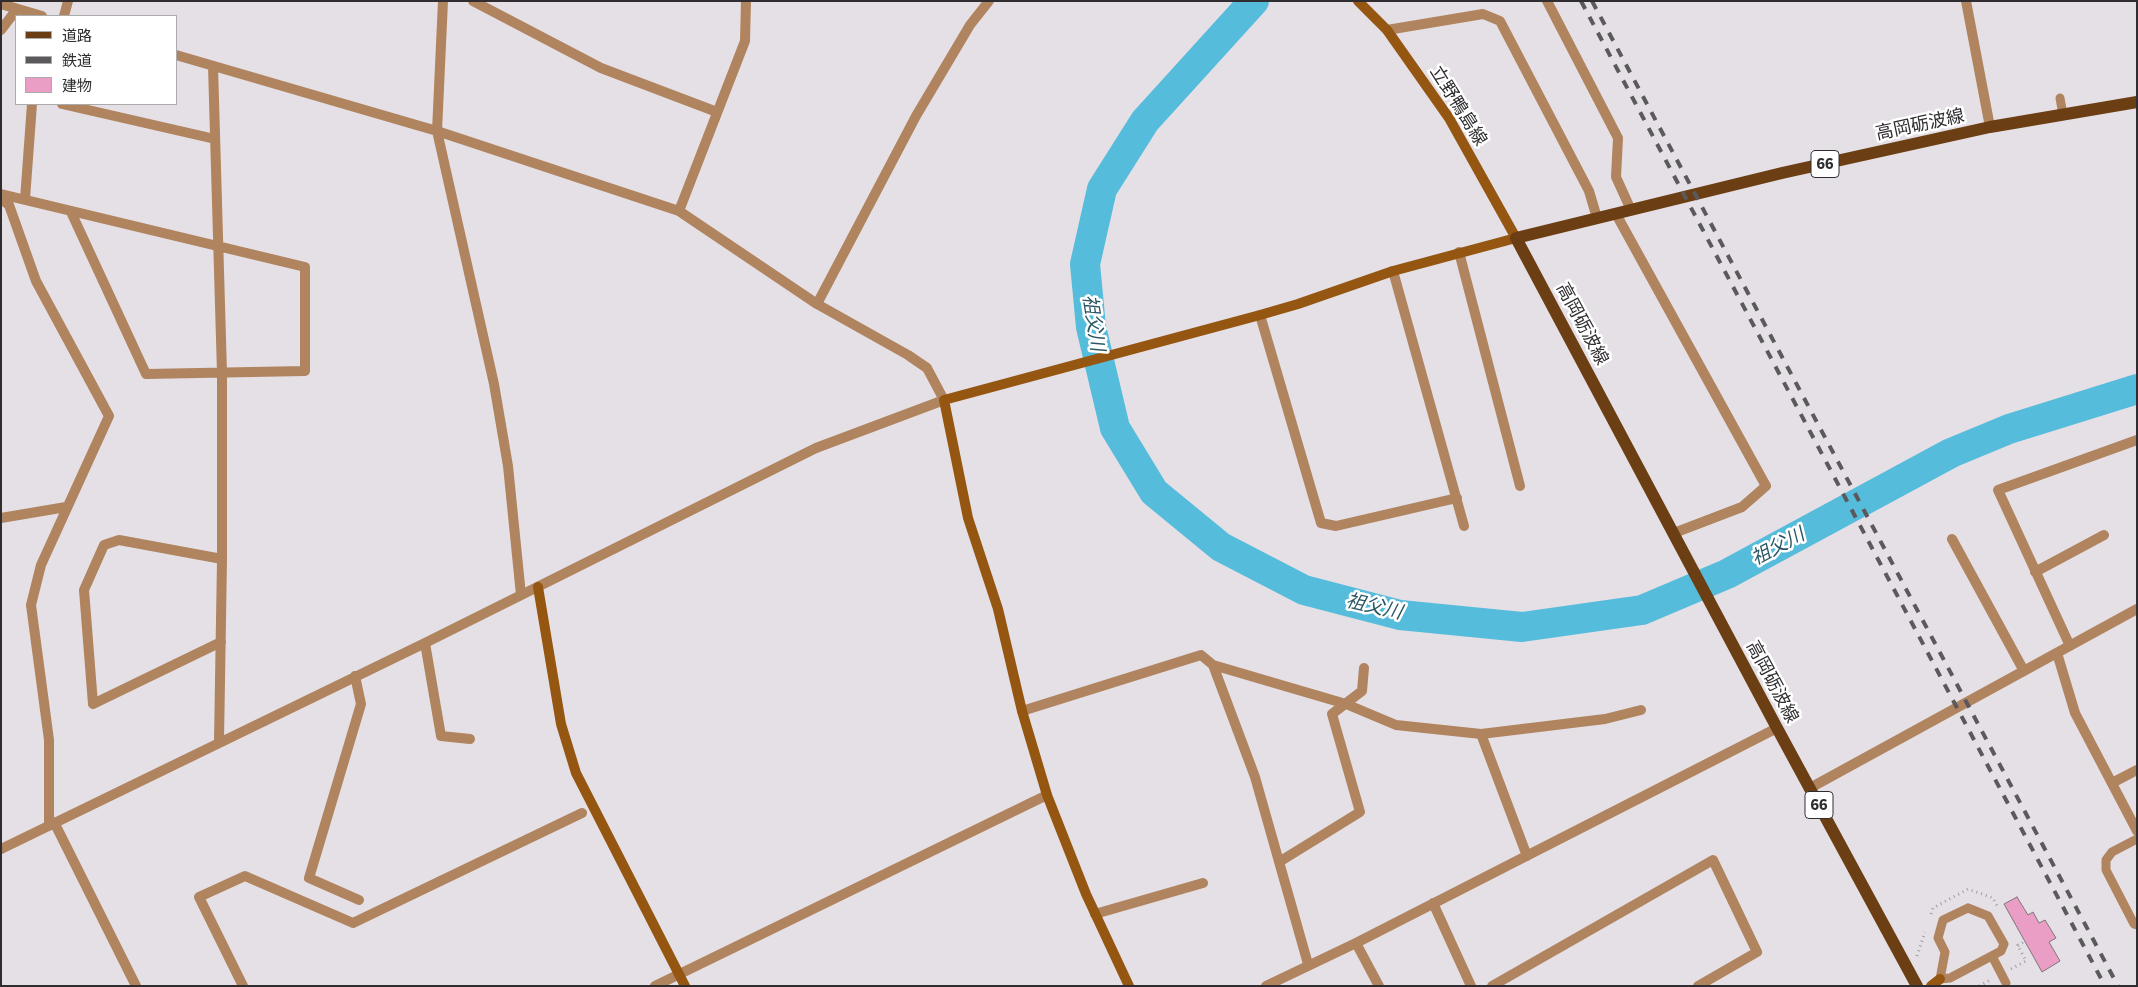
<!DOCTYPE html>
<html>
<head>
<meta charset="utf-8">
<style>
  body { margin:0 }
  #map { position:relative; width:2138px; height:987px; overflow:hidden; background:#e5e0e6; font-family:"Zilla Slab","Noto Sans JP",serif }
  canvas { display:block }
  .frame { position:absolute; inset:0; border:2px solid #2f2d30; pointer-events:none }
  .legend { position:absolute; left:15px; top:15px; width:162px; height:90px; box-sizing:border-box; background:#fff; border:1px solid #acabac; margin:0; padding:6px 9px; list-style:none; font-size:15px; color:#2f2d30 }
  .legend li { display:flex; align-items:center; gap:10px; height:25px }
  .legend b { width:25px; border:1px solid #acabac }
</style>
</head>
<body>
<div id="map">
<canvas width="2138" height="987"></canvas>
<div class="frame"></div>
<ul class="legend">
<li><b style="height:6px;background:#6b3f13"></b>道路</li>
<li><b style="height:6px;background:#5b595c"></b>鉄道</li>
<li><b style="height:14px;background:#ea9dc5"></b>建物</li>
</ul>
</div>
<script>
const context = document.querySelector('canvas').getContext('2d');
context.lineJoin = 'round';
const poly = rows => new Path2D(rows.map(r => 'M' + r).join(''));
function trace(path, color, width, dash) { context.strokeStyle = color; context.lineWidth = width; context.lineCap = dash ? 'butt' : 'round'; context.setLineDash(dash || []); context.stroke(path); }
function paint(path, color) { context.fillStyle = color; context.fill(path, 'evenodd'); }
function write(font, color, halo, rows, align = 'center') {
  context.font = font + ' "Zilla Slab","Noto Sans JP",serif'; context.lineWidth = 5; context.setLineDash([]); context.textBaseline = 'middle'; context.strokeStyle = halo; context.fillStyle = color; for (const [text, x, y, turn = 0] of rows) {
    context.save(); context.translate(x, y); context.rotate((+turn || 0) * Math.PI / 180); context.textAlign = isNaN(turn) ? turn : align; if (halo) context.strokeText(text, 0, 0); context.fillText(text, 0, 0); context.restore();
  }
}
const river = poly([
  [1254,1,1145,121,1102,189,1085,264,1091,327,1115,428,1154,492,1221,547,1304,590,1400,615,1522,627,1642,610,1727,574,1951,453,2009,429,2137,389]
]);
const building = poly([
  [2017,897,2028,915,2033,912,2039,923,2045,920,2056,938,2049,942,2060,961,2042,972,2004,904,2017,897]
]);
const path = poly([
  [1931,914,1933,908,1968,889,1993,898,1997,906],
  [2018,946,2025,941],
  [1917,956,1925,932],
  [2011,969,2026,961,2017,944],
  [1979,986,1992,979]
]);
const lane = poly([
  [2060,98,2063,115],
  [2137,839,2112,852,2106,860,2106,870,2134,924,2137,925],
  [1968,908,1988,916,2004,944,2001,951,1950,978,1940,979,1945,952,1938,938,1943,920,1968,908],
  [1992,956,2006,983]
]);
const street = poly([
  [443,1,437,131,494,384,508,466,521,595],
  [473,1,601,68,717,112],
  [1547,1,1618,138,1616,177,1631,210],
  [1966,1,1990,127],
  [1,4,42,16],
  [64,16,68,1],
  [1,30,17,9],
  [1387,30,1483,14,1500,21,1589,191,1597,218],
  [213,66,222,373,222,559,219,742],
  [62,104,215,139],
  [1,194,305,267,305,371,146,374,71,212],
  [1,199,9,205,36,281,109,416,41,565,31,605,49,740,49,826],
  [25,199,32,104],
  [679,211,745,41,746,1],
  [1616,214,1766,486,1742,507,1674,533],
  [1459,252,1520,486],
  [1393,271,1464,526],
  [817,304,916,116,970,25,989,1],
  [1260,315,1321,523,1336,526,1457,498],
  [1,518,66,507],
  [1952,539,2024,671],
  [2035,572,2104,535],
  [221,642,93,704,84,590,104,545,119,540,222,559],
  [425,643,441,736,470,739],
  [2070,646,1998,490,2137,440],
  [2057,653,2075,713,2137,831],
  [1213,665,1255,777,1308,964],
  [355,676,361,704,309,878,359,900],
  [1022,711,1201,655,1213,665,1346,704,1396,725,1481,734,1527,856],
  [1481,734,1605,719,1641,710],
  [2112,783,2137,770],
  [1810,788,2137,609],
  [54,822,136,986],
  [1,849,425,643,816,448,944,400,927,368,908,355,817,304,679,211,437,131,176,55],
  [1279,862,1360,812,1332,714,1362,691,1364,668],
  [1433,903,1471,986],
  [1095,914,1203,883],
  [1356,943,1379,986],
  [243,986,199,897,245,876,353,923,582,813],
  [655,986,1047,795],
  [1266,986,1356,943,1777,728],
  [1492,986,1713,860,1757,952,1698,986]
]);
const secondary = poly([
  [538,587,561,724,576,773,685,986],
  [1129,986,1086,894,1047,795,1022,711,998,609,968,518,944,400,1260,315,1298,304,1393,271,1516,238,1449,118,1387,30,1358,1],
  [1931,986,1940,979]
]);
const primary = poly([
  [1917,986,1777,728,1516,238,1782,173,1990,127,2137,102]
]);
const rail = poly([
  [1581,1,2105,986],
  [1592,1,2118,986]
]);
const shields = [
  [1825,164,28],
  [1819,805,28]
];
const shieldNames = [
  ["66",1825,164],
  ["66",1819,805]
];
const streetNames = [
  ["立野鴨島線",1458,106,58],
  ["高岡砺波線",1920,125,-12],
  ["高岡砺波線",1582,324,62],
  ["高岡砺波線",1772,682,62]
];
const waterNames = [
  ["祖父川",1093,323,81],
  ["祖父川",1778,547,-28],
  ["祖父川",1374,607,13]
];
trace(river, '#56bcdb', 30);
paint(building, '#ea9dc5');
trace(building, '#7d7679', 1);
trace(path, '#a19da2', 3, [1, 4]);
trace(lane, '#b0845f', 9);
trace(street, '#b0845f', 10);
trace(secondary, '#945611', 10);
trace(primary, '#6b3f13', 12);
trace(rail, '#5b595c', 4, [9, 9]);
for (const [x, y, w] of shields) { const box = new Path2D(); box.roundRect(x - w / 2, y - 13.5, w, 27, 4); context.fillStyle = '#fff'; context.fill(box); trace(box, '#2f2d30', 1); }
write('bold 16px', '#2f2d30', null, shieldNames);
write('18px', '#2f2d30', '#fff', streetNames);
write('italic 19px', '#2b5765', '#fff', waterNames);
</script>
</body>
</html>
